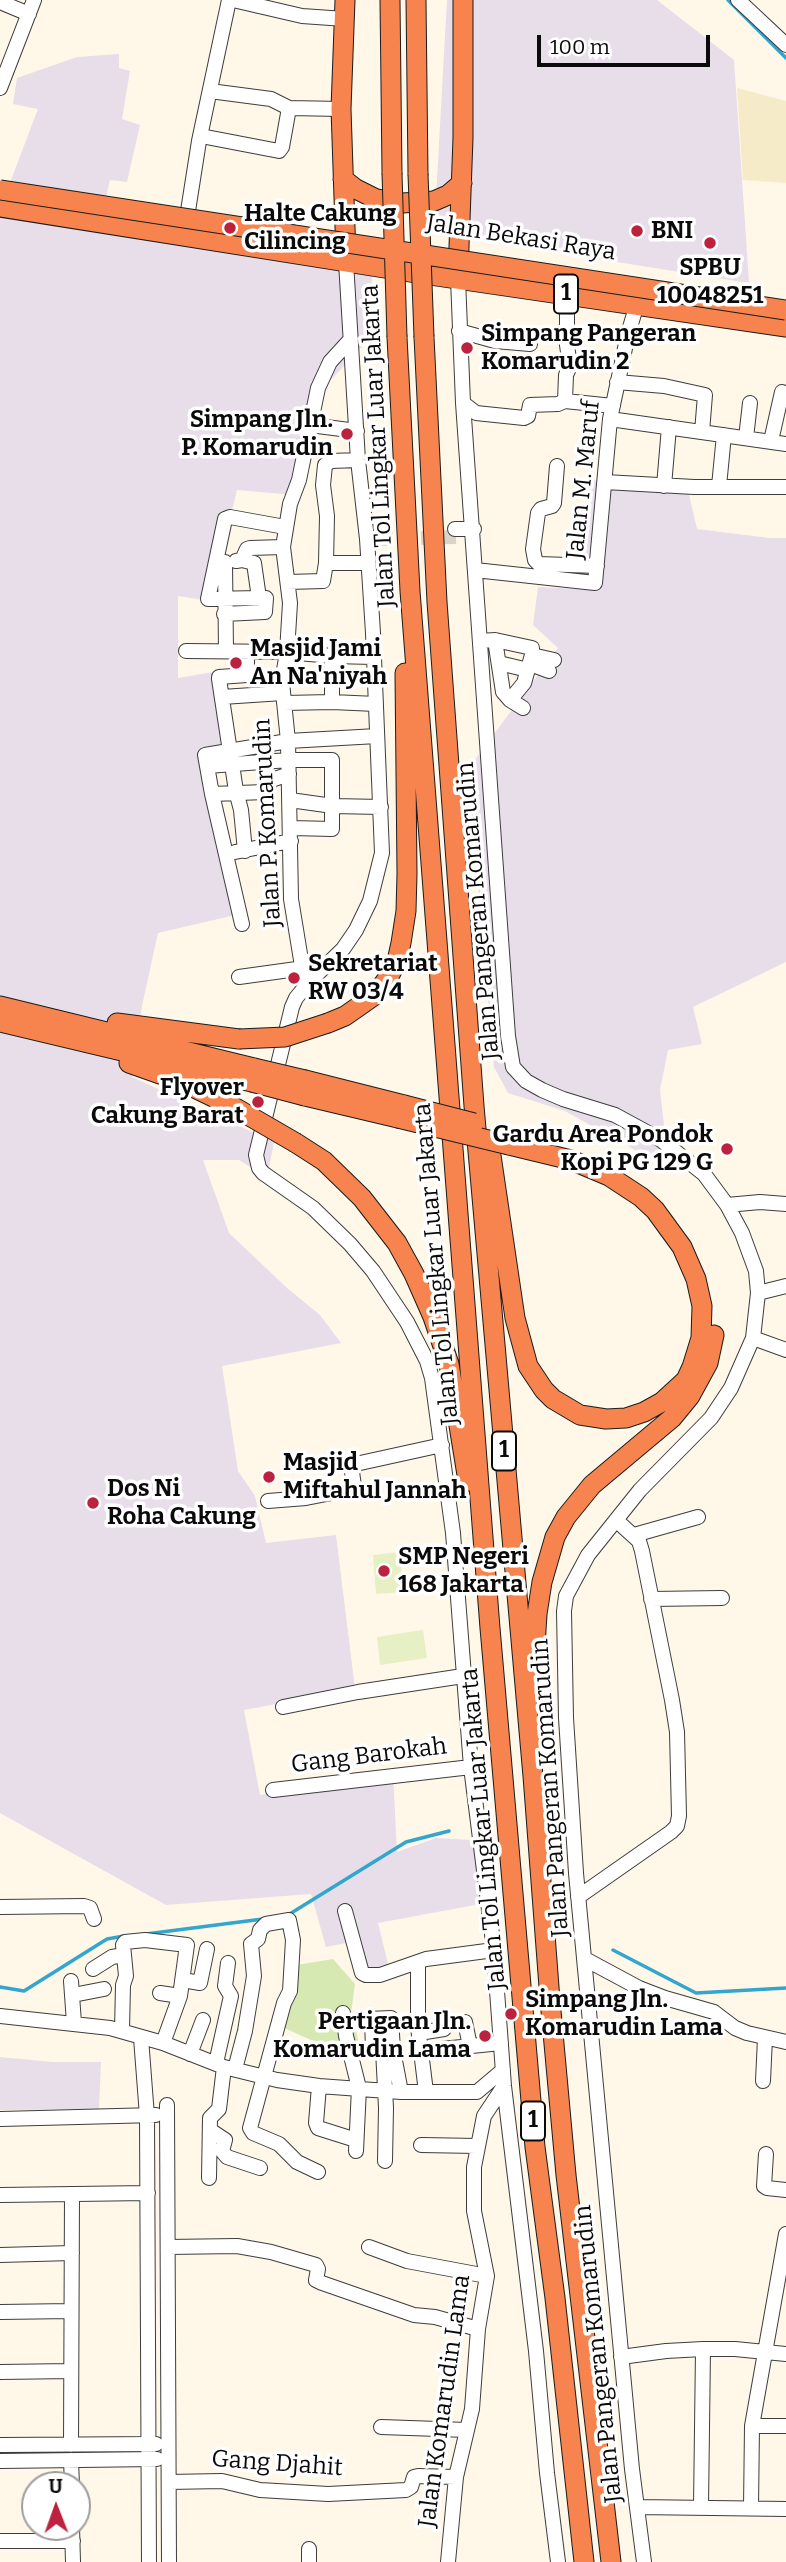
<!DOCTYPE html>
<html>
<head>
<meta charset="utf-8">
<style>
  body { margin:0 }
  #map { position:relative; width:786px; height:2562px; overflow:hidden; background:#fff7e8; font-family:Bitter,serif }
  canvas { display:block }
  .north { position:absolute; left:21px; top:2471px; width:70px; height:70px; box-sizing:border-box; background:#fff; border:2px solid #9d9d9d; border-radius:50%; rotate:359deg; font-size:19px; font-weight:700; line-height:28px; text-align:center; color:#0a0a0a }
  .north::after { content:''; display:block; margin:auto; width:24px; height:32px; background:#bc213d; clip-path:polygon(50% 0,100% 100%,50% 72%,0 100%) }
  .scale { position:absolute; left:537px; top:35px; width:173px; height:32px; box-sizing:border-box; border:4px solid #0a0a0a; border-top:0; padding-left:9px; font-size:21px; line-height:24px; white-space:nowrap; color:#0a0a0a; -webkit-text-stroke:5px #fff; paint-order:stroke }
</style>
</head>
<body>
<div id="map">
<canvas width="786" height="2562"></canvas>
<div class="north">U</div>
<div class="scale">100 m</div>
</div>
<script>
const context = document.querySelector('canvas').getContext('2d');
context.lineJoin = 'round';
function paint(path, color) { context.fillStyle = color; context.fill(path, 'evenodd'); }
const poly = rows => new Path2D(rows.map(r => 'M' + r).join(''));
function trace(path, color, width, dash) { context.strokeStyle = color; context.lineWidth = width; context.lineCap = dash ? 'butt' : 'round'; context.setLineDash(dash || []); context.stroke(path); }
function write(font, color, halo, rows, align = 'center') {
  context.font = font + ' Bitter,serif'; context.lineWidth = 7; context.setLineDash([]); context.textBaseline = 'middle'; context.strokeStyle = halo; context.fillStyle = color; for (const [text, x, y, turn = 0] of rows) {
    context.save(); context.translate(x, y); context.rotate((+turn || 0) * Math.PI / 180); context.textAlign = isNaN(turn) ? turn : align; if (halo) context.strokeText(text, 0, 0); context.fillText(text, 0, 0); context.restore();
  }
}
const industrial = poly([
  [447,0,657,0,734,60,749,283,434,233],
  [119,54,119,68,130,71,122,119,140,125,127,182,110,180,105,202,372,257,371,337,313,399,295,495,237,490,210,601,178,596,178,678,225,670,233,744,210,748,244,913,158,933,142,1006,132,1077,274,1142,267,1178,239,1160,203,1160,229,1233,287,1288,320,1315,341,1343,222,1366,238,1471,255,1496,266,1543,336,1535,355,1689,244,1710,260,1795,393,1773,397,1852,436,1838,490,1841,491,1902,378,1923,389,1968,363,1974,351,1942,326,1947,311,1894,166,1905,0,1813,0,209,38,109,13,104,17,78,77,57],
  [587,480,687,486,697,529,770,538,786,538,786,962,693,1007,702,1044,668,1050,660,1090,669,1169,565,1111,508,1093,494,1067,468,769,558,648,533,625,538,587,579,589],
  [0,2057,52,2062,101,2062,99,2109,0,2110]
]);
const farmland = poly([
  [737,88,786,101,786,183,743,180]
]);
const green = poly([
  [333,1959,355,1984,351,2013,359,2043,320,2044,282,2027,297,1965]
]);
const pitch = poly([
  [400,1552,403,1592,376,1594,373,1555],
  [423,1630,427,1658,380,1665,377,1637]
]);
const stream = poly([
  [728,0,786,58],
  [288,1915,406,1842,449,1831],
  [146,1934,263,1919],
  [613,1950,696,1993,786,1988],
  [0,1987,24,1991,107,1939,124,1936]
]);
const minorTunnel = poly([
  [379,539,456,537]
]);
const minor = poly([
  [233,0,302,16,345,19],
  [738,0,786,45],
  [0,2,29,14],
  [0,88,34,0],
  [210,91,271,99,289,108,341,109],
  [201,136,279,151,282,147,289,108],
  [188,211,199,141,229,0],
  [346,262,358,460,367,539,373,633,382,853,370,901,356,930,343,949,310,981,296,998,292,1007,256,1155,259,1168,263,1173,313,1208,350,1244,373,1271,407,1322,427,1361,432,1378,453,1533,471,1767,494,1950,504,2086,536,2351,547,2473,558,2562],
  [458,279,463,403,493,827,508,1036,513,1067,526,1081,542,1090,563,1099,615,1115,661,1140,704,1174,727,1205,742,1233,756,1271,758,1293,753,1338,731,1388,711,1418,640,1490,588,1555,566,1596,564,1611,566,1718,576,1873,632,2469,644,2562],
  [459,331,495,341,530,344],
  [617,382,664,386,705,395,702,432],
  [565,401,613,406],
  [463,403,476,413,524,418,528,416,530,405,558,404,565,401,566,375,570,366,567,345,567,294],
  [610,419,786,444],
  [310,425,357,431],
  [746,438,750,403],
  [771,441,782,392],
  [358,460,331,461,325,465,323,485,327,516,326,563,368,563],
  [557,466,554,503,552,506,541,509,538,513,533,549,535,560,539,564,597,566],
  [605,482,694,487,786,487],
  [664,486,669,427],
  [719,486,724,435],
  [455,529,474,529],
  [242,560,254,563,259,598,208,599,225,519,230,517,285,527],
  [236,561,242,560,247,549,250,548,283,547],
  [225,562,226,651],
  [475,570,595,583,610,419,628,334,637,304],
  [288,582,323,581,326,563],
  [224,614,265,612,266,598],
  [495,640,503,692,510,700,523,708],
  [480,641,495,640,532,648,532,655,524,683,510,700],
  [186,651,287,652,332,656,374,657],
  [532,655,554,660],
  [499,663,528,670],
  [530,664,549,671],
  [222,697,283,693],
  [332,702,332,656],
  [284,703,332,702,376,704],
  [207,766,289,760,332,760,332,829,291,828],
  [212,794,265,792,268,791,269,781,289,774],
  [290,800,333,806,381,807],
  [245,851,241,810,236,791,219,679,219,677,247,675,247,652],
  [235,852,291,841],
  [242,924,212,794,205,755,288,741,377,736],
  [239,977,304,968],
  [310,981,301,960,291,899,288,741,282,682,287,652,290,603,283,547,290,504,299,480,318,388,330,362,351,339],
  [727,1205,760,1202,786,1204],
  [758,1293,786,1286],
  [753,1338,786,1350],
  [268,1501,306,1498,352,1489,354,1486,351,1465,442,1445],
  [634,1535,698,1517],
  [651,1599,722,1598],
  [283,1707,358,1692,463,1676],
  [273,1790,471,1767],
  [578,1897,671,1832,677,1826,679,1816,677,1732,672,1700,642,1551,639,1541,616,1520],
  [0,1907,84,1906,90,1908,94,1919],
  [345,1911,362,1973,366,1975,380,1975,426,1959,494,1950],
  [124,1955,123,1945,125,1942,145,1940,187,1945,180,1996,163,2043],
  [585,1959,639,1988,665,1998,714,2012,735,2028,747,2033,786,2042],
  [418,1963,418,2027,426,2092],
  [93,1969,112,1957,124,1955,126,1976,123,1985,122,2030],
  [183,1980,200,1983,207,1949],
  [71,1981,74,2023],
  [160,1993,180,1996],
  [73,1995,104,1989],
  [343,2013,346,2036,359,2088,356,2151],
  [0,2016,110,2028,163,2043,224,2067,277,2080,319,2086,401,2092,477,2092,503,2070],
  [368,2019,391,2018,393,2050,401,2092],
  [372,2019,373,2050,391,2050],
  [419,2033,444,2029,443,2024,465,2022,470,2046],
  [141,2038,147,2116,149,2562],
  [383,2050,386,2108,385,2161],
  [422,2051,501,2043],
  [190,2054,203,2020],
  [216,2063,231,1996,225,1986,228,1963],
  [235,2069,245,2031,254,1976,251,1944,258,1939,260,1930,266,1924,289,1920,293,1940,290,1991,284,2003,250,2128,253,2133,279,2144,297,2162,318,2172],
  [763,2081,765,2038],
  [319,2086,316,2123,318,2128,356,2140],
  [167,2105,169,2562],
  [0,2119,156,2115],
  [210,2130,225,2140,222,2151,227,2157,260,2168],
  [421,2145,477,2146],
  [766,2154,764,2186,767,2188,786,2190],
  [209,2178,210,2118,219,2109,224,2067],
  [0,2195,148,2193],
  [168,2247,237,2246,271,2252,316,2265,318,2269,316,2280,322,2283,414,2315,435,2317,478,2329],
  [369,2247,407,2261,487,2276],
  [0,2255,72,2253],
  [0,2312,71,2311],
  [621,2357,666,2351,703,2349,735,2349,786,2354],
  [0,2372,71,2371],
  [752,2426,786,2426],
  [381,2427,467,2430],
  [0,2445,156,2444],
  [71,2445,72,2194],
  [71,2460,72,2485],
  [0,2461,157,2459],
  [169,2482,222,2481,260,2490,328,2494,406,2490,411,2487,414,2477,418,2476,456,2477],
  [637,2507,786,2509],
  [701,2507,703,2349],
  [751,2508,752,2426,786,2234],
  [72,2527,73,2562],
  [0,2541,73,2541],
  [309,2549,309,2562],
  [448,2562,456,2477,472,2409,478,2329,487,2276,474,2211,474,2167,484,2116,504,2086]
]);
const highway = poly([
  [345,0,341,109,346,257],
  [390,0,392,173],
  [416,0,418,174],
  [343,179,356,189,376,199,402,203,434,201,448,195,462,183],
  [0,207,416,273,786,327],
  [458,274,463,138,463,0],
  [397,337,410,591,490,1628,535,2147,555,2298,584,2562],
  [424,337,437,602,474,1106,533,1776,550,2000,566,2175,611,2562],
  [0,1006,254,1068],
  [0,1022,252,1082],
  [117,1023,239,1039],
  [328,1023,345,1016,375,995,388,978,397,961,401,943,406,911,407,874,405,673],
  [129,1063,180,1081,234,1107],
  [305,1080,404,1105],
  [305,1096,398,1118],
  [489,1142,515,1318,528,1366,544,1390,553,1399,580,1415,606,1419,626,1418,644,1412,662,1402,686,1380,692,1367,701,1338,702,1306,696,1279,682,1247,655,1210,641,1197,609,1176,571,1160,509,1145],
  [296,1143,324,1161,362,1198,397,1243,414,1274,433,1317,449,1364,468,1481],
  [533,1679,537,1614,542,1582,555,1537,566,1517,592,1485,672,1418,690,1396,708,1363,714,1335]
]);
const highwayBridge = poly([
  [392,173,397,337],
  [418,174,424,337],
  [0,190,786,310],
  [239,1039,285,1037,328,1023],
  [254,1068,305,1080],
  [252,1082,305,1096],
  [404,1105,474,1123],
  [234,1107,296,1143],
  [398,1118,509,1145]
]);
const markers = [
  [230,228,7,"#bc213d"],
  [637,231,7,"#bc213d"],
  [710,243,7,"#bc213d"],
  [467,348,7,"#bc213d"],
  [347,434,7,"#bc213d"],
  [236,663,7,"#bc213d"],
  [294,978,7,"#bc213d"],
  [258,1102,7,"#bc213d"],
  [727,1149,7,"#bc213d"],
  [269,1477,7,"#bc213d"],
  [93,1503,7,"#bc213d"],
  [384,1571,7,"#bc213d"],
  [511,2014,7,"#bc213d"],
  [485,2036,7,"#bc213d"]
];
const shields = [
  [566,294,24],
  [504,1451,24],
  [533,2121,24]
];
const shieldNames = [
  ["1",566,294],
  ["1",504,1451],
  ["1",533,2121]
];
const poiNames = [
  ["Halte Cakung",244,214],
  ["Cilincing",244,242],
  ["BNI",651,231],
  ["SPBU",710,268,"center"],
  ["10048251",710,296,"center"],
  ["Simpang Pangeran",481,334],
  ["Komarudin 2",481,362],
  ["Simpang Jln.",333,420,"right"],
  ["P. Komarudin",333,448,"right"],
  ["Masjid Jami",250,649],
  ["An Na'niyah",250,677],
  ["Sekretariat",308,964],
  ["RW 03/4",308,992],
  ["Flyover",244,1088,"right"],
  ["Cakung Barat",244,1116,"right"],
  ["Gardu Area Pondok",713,1135,"right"],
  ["Kopi PG 129 G",713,1163,"right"],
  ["Masjid",283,1463],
  ["Miftahul Jannah",283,1491],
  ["Dos Ni",107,1489],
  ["Roha Cakung",107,1517],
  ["SMP Negeri",398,1557],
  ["168 Jakarta",398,1585],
  ["Simpang Jln.",525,2000],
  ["Komarudin Lama",525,2028],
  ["Pertigaan Jln.",471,2022,"right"],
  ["Komarudin Lama",471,2050,"right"]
];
const streetNames = [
  ["Jalan Bekasi Raya",521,238,9],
  ["Jalan Tol Lingkar Luar Jakarta",379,446,-93],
  ["Jalan M. Maruf",584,480,-84],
  ["Jalan P. Komarudin",268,823,-93],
  ["Jalan Pangeran Komarudin",479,911,-95],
  ["Jalan Tol Lingkar Luar Jakarta",437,1264,-95],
  ["Gang Barokah",369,1756,-7],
  ["Jalan Pangeran Komarudin",551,1788,-94],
  ["Jalan Tol Lingkar Luar Jakarta",484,1829,-95],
  ["Jalan Pangeran Komarudin",599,2354,-96],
  ["Jalan Komarudin Lama",445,2401,-82],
  ["Gang Djahit",277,2464,4]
];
paint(industrial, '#e7deea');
paint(farmland, '#f5ebc8');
paint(green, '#d6e9b2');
paint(pitch, '#e7f0c4');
trace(stream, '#32a6cf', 3.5);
trace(minorTunnel, '#dad3c7', 14, [14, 7]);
trace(minor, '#3d3d3d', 16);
trace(highway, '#1b1b1b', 21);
trace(minor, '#fff', 14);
trace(highway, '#f7844e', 19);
trace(highwayBridge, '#1b1b1b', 21, []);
trace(highwayBridge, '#f7844e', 19);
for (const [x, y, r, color] of markers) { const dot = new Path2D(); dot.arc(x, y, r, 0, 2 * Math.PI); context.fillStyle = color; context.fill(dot); trace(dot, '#fff', 2.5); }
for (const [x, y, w] of shields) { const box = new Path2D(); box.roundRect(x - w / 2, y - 19.5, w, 39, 5); context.fillStyle = '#fff'; context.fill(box); trace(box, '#0a0a0a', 2); }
write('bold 23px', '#0a0a0a', null, shieldNames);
write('bold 24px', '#0a0a0a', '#fff', poiNames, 'left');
write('24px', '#0a0a0a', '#fff', streetNames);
</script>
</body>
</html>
